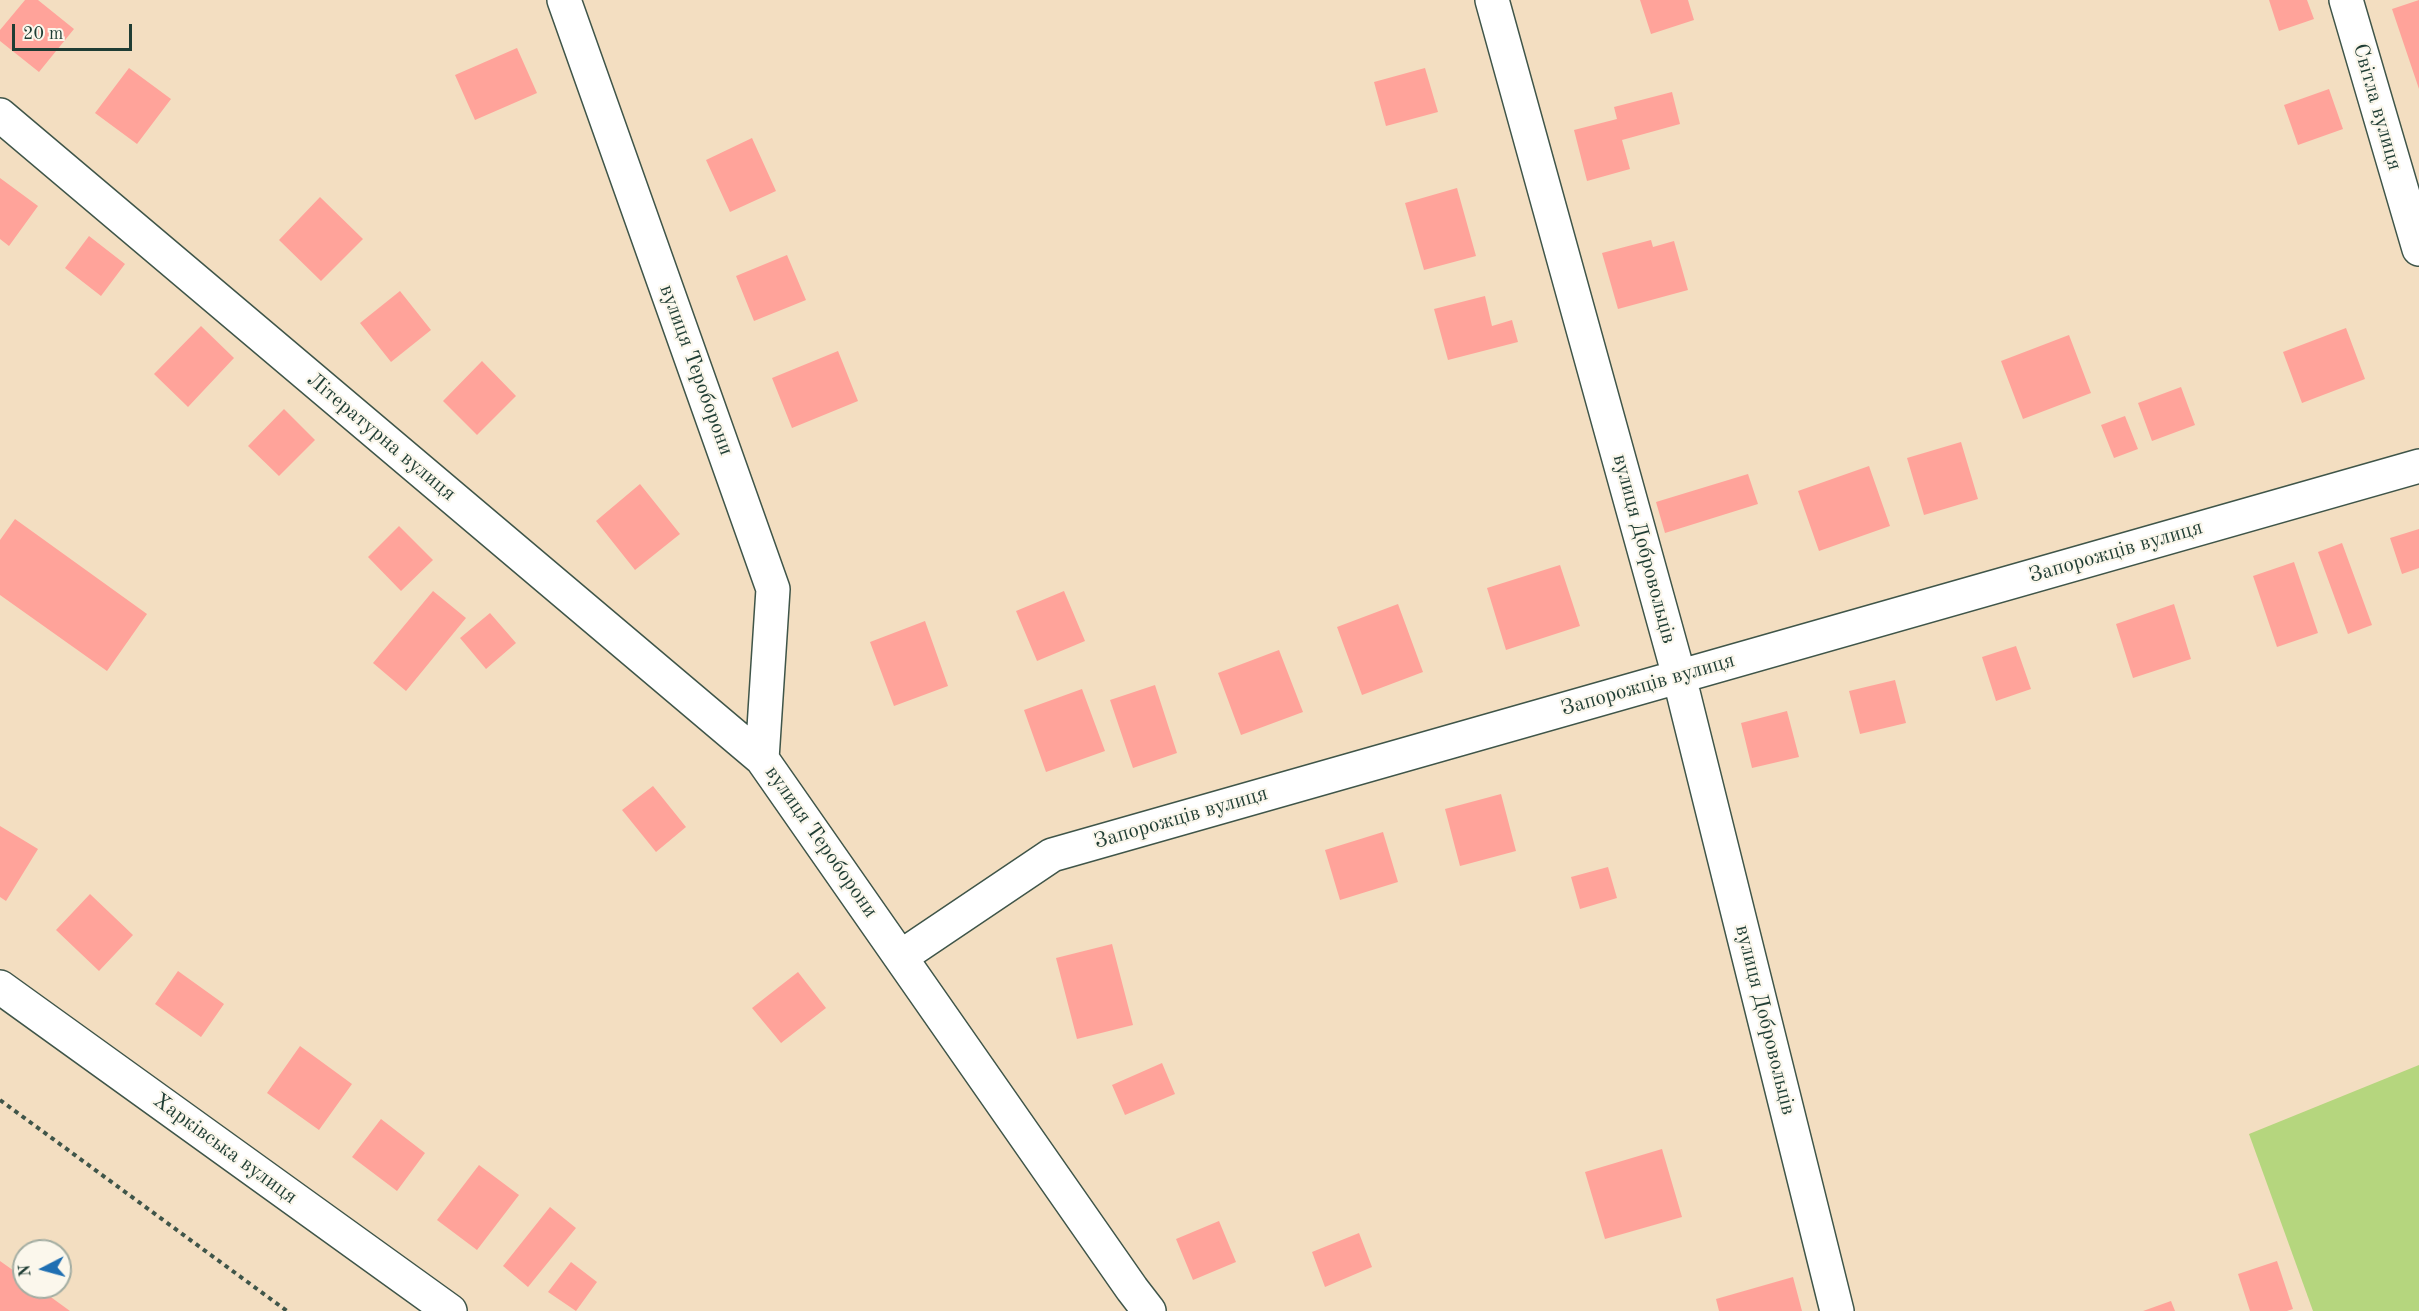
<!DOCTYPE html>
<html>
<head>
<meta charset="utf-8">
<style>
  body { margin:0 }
  #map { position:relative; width:2419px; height:1311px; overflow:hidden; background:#f3dec1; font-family:"Old Standard TT",serif }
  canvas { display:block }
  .north { position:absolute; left:12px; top:1239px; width:60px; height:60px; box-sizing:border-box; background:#fbf7ec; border:2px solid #a3ada2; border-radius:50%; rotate:264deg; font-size:16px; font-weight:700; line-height:24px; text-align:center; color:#1f3d34 }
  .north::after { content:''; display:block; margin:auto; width:21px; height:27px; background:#1f6fb2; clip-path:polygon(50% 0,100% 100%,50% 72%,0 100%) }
  .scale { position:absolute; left:12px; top:24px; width:120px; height:27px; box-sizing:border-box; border:3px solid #1f3d34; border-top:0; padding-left:8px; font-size:18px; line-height:21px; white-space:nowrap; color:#1f3d34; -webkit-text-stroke:4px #fbf7ec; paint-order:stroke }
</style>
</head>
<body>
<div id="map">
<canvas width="2419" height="1311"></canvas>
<div class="north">N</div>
<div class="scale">20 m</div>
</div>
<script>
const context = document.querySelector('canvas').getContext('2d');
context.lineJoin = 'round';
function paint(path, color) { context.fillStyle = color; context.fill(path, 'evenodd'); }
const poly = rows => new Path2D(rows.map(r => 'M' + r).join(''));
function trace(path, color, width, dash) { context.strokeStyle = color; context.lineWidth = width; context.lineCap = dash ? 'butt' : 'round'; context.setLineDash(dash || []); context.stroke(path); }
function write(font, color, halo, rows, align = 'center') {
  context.font = font + ' "Old Standard TT",serif'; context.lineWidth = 4.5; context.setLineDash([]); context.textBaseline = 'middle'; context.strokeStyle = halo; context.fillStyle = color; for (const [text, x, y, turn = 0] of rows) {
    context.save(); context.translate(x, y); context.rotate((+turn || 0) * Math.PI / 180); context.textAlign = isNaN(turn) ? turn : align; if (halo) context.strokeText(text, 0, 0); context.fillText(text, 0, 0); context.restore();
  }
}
const green = poly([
  [2419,1065,2419,1311,2313,1311,2249,1134]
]);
const building = poly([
  [25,0,38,0,74,29,39,72,0,41,0,30],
  [1640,0,1688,0,1694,20,1651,34],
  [2269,0,2307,0,2314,19,2279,31],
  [2419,0,2419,89,2392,9],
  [517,48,537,93,475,120,455,75],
  [129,68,171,99,137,144,95,113],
  [1425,68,1438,112,1386,126,1374,82],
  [2329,89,2343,129,2298,145,2284,105],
  [1672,92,1680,124,1622,140,1630,169,1587,181,1574,130,1617,119,1614,107],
  [752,138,776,191,730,212,706,160],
  [0,178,38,206,9,246,0,239],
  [1457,188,1476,256,1424,270,1405,203],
  [320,197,363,239,321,281,279,240],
  [89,236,125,264,101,296,65,268],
  [1651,240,1653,247,1674,241,1688,290,1618,309,1602,253],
  [787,255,806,300,754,321,736,276],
  [400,291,431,330,391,362,360,323],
  [1485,296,1492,326,1512,320,1518,342,1448,360,1434,309],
  [201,326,234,358,188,407,154,374],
  [2346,328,2365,379,2302,403,2283,352],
  [2069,335,2091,393,2023,419,2001,361],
  [838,351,858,401,792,428,772,378],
  [482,361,516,396,477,435,443,401],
  [2181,387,2195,425,2152,441,2138,403],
  [284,409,315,440,279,476,248,446],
  [2125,416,2138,449,2114,458,2101,425],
  [1961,442,1978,499,1924,515,1907,458],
  [1869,466,1890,526,1819,551,1798,491],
  [1748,474,1758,504,1665,533,1656,502],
  [640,484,680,534,635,570,596,521],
  [15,519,147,614,107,671,0,595,0,540],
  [399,526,433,560,401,591,368,557],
  [2419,529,2419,568,2402,574,2390,538],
  [2342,543,2372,625,2348,634,2318,552],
  [2294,562,2318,633,2277,647,2253,576],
  [1560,565,1580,626,1506,650,1487,588],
  [433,591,466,618,406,691,373,663],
  [1064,591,1085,641,1037,661,1016,611],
  [1398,604,1423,672,1362,695,1337,627],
  [2174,604,2191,659,2133,678,2116,624],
  [490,613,516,643,486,669,460,638],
  [925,621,948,686,894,706,870,642],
  [2016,646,2031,689,1996,701,1982,657],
  [1279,650,1303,712,1241,735,1218,673],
  [1895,680,1906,723,1860,734,1849,691],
  [1155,685,1177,753,1133,768,1110,700],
  [1082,689,1105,751,1046,772,1024,710],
  [1787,711,1799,757,1752,768,1741,723],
  [653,786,686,827,656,852,622,810],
  [1501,794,1516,851,1460,866,1445,809],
  [0,826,38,849,6,901,0,897],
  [1383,832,1398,882,1340,900,1325,850],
  [1608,867,1617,898,1580,909,1571,877],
  [90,894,133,935,99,971,56,930],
  [1112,944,1133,1025,1077,1039,1056,958],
  [178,971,224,1004,201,1037,155,1004],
  [798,972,826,1008,781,1043,752,1008],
  [300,1046,352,1084,319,1130,267,1093],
  [1162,1063,1175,1094,1125,1115,1112,1085],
  [381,1119,425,1153,397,1191,352,1157],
  [1662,1149,1682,1217,1605,1239,1585,1172],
  [479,1165,519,1195,477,1250,437,1220],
  [550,1207,576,1228,528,1287,503,1266],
  [1219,1221,1236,1262,1193,1280,1176,1239],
  [1359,1233,1372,1267,1325,1287,1312,1252],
  [0,1261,24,1278,24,1287,37,1287,70,1311,0,1311],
  [2277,1261,2293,1309,2287,1311,2250,1311,2238,1274],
  [571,1262,597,1282,576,1311,548,1292],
  [1793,1277,1802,1311,1719,1311,1716,1299],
  [2171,1301,2175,1311,2143,1311]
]);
const path = poly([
  [0,1100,287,1311]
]);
const street = poly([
  [564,0,773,589,762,759,1132,1289,1149,1311],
  [1492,0,1679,676,1837,1311],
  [2346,0,2419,249],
  [0,115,762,759],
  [902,956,1052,855,2419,466]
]);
const secondary = poly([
  [0,987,450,1311]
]);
const streetNames = [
  ["Світла вулиця",2377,107,74],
  ["вулиця Тероборони",696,370,70],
  ["Літературна вулиця",381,437,40],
  ["вулиця Добровольців",1644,549,75],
  ["Запорожців вулиця",2116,552,-16],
  ["Запорожців вулиця",1648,685,-16],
  ["Запорожців вулиця",1181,818,-16],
  ["вулиця Тероборони",821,842,55],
  ["вулиця Добровольців",1765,1020,76],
  ["Харківська вулиця",225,1149,36]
];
paint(green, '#b5d67e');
paint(building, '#ffa39a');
trace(street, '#3f5549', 36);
trace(secondary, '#3f5549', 36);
trace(path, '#3f5549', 4, [4.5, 4.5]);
trace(street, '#fff', 33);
trace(secondary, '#fff', 33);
write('21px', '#1f3d34', '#fbf7ec', streetNames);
</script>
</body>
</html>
